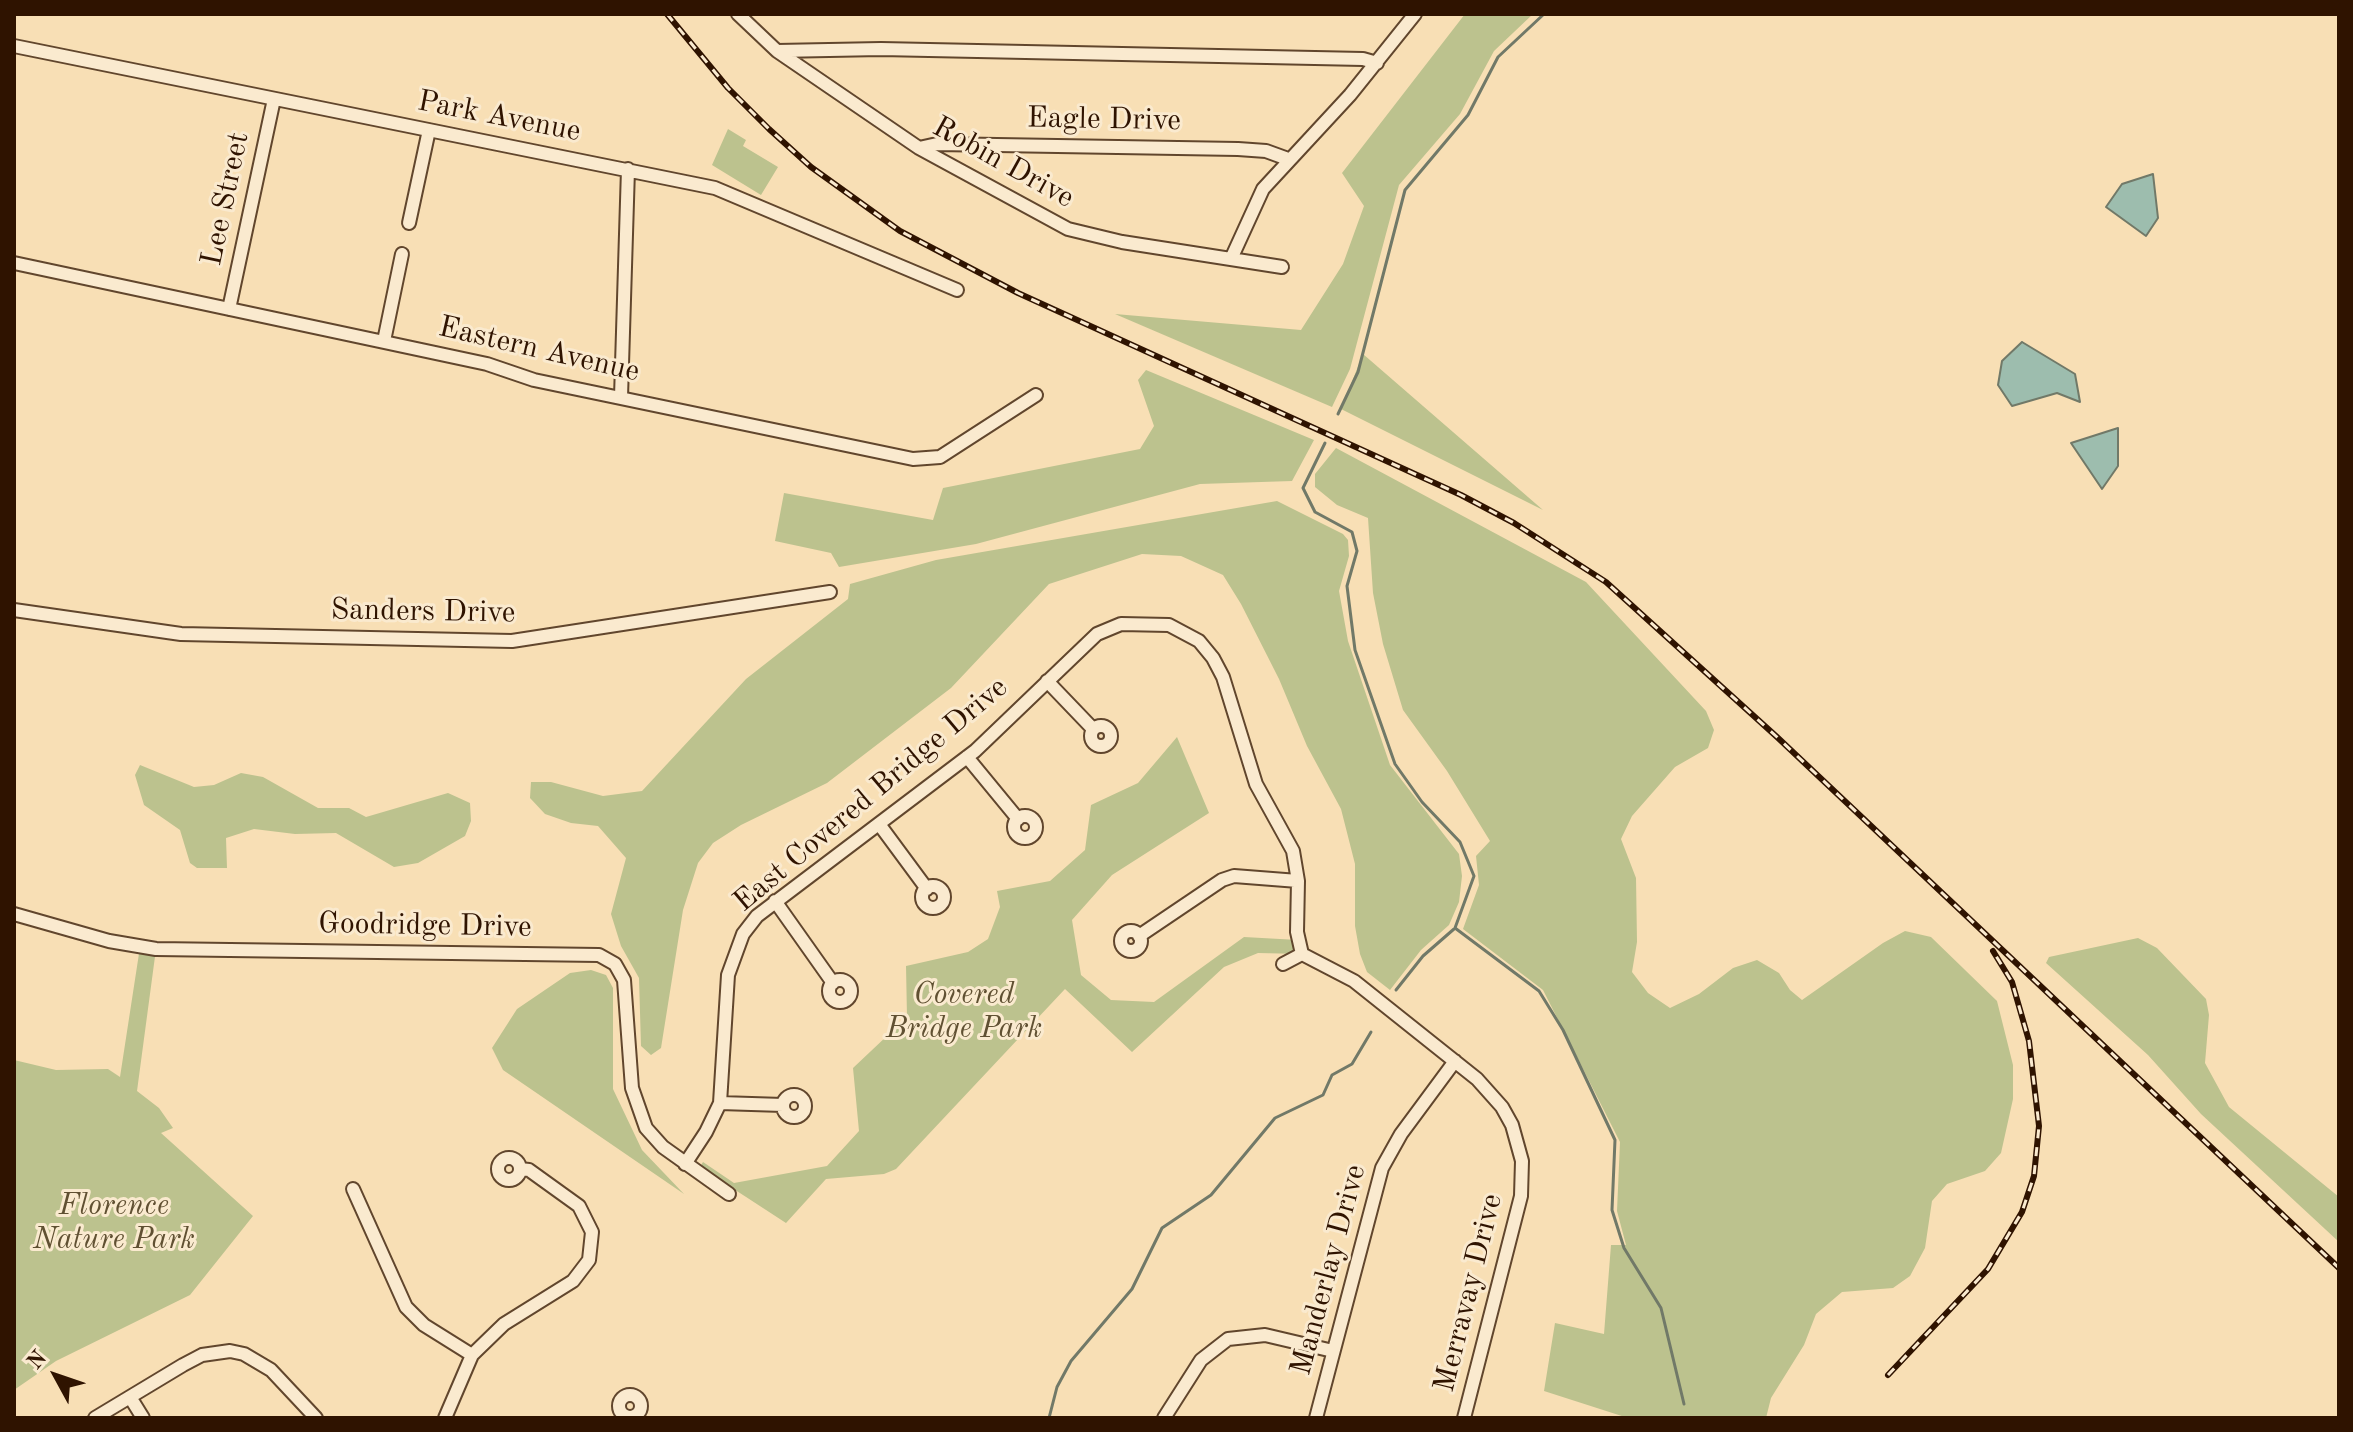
<!DOCTYPE html>
<html>
<head>
<meta charset="utf-8">
<style>
  body { margin:0 }
  #map { position:relative; width:2353px; height:1432px; overflow:hidden; background:#f8dfb5; font-family:"Old Standard TT",serif }
  canvas { display:block }
  .frame { position:absolute; inset:0; border:16px solid #2f1300; pointer-events:none }
  .north { position:absolute; left:16px; top:1336px; width:80px; height:80px; -webkit-text-stroke:6px #faeacf; paint-order:stroke; rotate:310deg; font-size:22px; font-weight:700; line-height:32px; text-align:center; color:#2f1300 }
  .north::after { content:''; display:block; margin:auto; width:28px; height:36px; background:#2f1300; clip-path:polygon(50% 0,100% 100%,50% 72%,0 100%) }
</style>
</head>
<body>
<div id="map">
<canvas width="2353" height="1432"></canvas>
<div class="frame"></div>
<div class="north">N</div>
</div>
<script>
const context = document.querySelector('canvas').getContext('2d');
context.lineJoin = 'round';
function paint(path, color) { context.fillStyle = color; context.fill(path, 'evenodd'); }
const poly = rows => new Path2D(rows.map(r => 'M' + r).join(''));
function trace(path, color, width, dash) { context.strokeStyle = color; context.lineWidth = width; context.lineCap = dash ? 'butt' : 'round'; context.setLineDash(dash || []); context.stroke(path); }
function write(font, color, halo, rows, align = 'center') {
  context.font = font + ' "Old Standard TT",serif'; context.lineWidth = 6; context.setLineDash([]); context.textBaseline = 'middle'; context.strokeStyle = halo; context.fillStyle = color; for (const [text, x, y, turn = 0] of rows) {
    context.save(); context.translate(x, y); context.rotate((+turn || 0) * Math.PI / 180); context.textAlign = isNaN(turn) ? turn : align; if (halo) context.strokeText(text, 0, 0); context.fillText(text, 0, 0); context.restore();
  }
}
const green = poly([
  [1465,14,1533,14,1494,51,1460,114,1399,185,1350,369,1332,407,1115,314,1301,330,1343,264,1364,206,1342,173],
  [728,129,746,140,743,146,778,167,761,195,712,165],
  [1363,354,1543,510,1341,409],
  [1146,370,1314,440,1292,481,1200,484,976,544,839,567,831,553,775,541,784,493,933,520,943,488,1140,449,1154,426,1138,380],
  [1336,448,1586,582,1706,711,1714,730,1708,748,1675,767,1632,816,1621,839,1636,878,1637,942,1632,972,1648,993,1670,1008,1699,994,1733,968,1757,960,1779,973,1790,990,1802,1000,1883,943,1905,931,1931,937,1997,1001,2013,1065,2013,1099,2001,1153,1985,1171,1947,1184,1932,1201,1925,1248,1910,1276,1893,1288,1842,1292,1816,1314,1804,1345,1771,1398,1766,1418,1628,1418,1544,1391,1555,1323,1604,1334,1611,1245,1626,1245,1617,1211,1620,1142,1543,990,1463,929,1479,885,1476,856,1490,841,1447,771,1403,710,1383,644,1373,593,1368,518,1337,505,1315,487,1315,474],
  [1277,501,1343,534,1348,540,1349,556,1339,591,1348,641,1390,765,1459,854,1462,876,1459,902,1449,925,1421,950,1390,990,1367,972,1360,954,1355,926,1355,864,1341,809,1307,746,1279,679,1241,604,1223,575,1181,556,1142,554,1049,584,951,688,827,783,741,825,713,843,698,863,683,910,661,1048,651,1055,641,1046,639,978,621,946,611,914,626,858,598,826,571,823,545,814,530,798,531,782,551,782,603,796,642,791,746,679,848,599,850,584,936,560],
  [1177,737,1209,813,1112,875,1072,920,1081,975,1111,1000,1154,1002,1244,937,1298,940,1302,954,1258,953,1224,967,1132,1052,1065,989,896,1169,884,1174,826,1179,786,1223,700,1167,703,1162,734,1183,827,1166,859,1131,853,1068,907,1017,906,966,968,952,988,939,1000,907,997,891,1050,881,1085,850,1091,805,1138,783],
  [140,765,194,787,214,785,241,773,263,777,318,808,349,808,366,817,448,793,470,803,471,821,465,836,418,863,394,867,336,833,295,834,254,829,226,838,227,868,197,868,190,863,180,830,144,805,135,775],
  [2138,938,2157,948,2206,999,2209,1015,2205,1063,2229,1107,2339,1197,2339,1242,2201,1114,2148,1055,2046,963,2049,957],
  [140,947,156,949,137,1091,159,1108,173,1128,161,1133,253,1216,190,1295,56,1361,14,1390,14,1060,56,1070,108,1069,120,1077],
  [591,970,606,975,613,988,613,1089,642,1150,684,1194,503,1070,492,1048,517,1009,570,973]
]);
const water = poly([
  [2153,174,2158,218,2146,236,2106,207,2122,184,2153,174],
  [2022,342,2075,374,2080,402,2057,393,2012,406,1998,385,2002,361,2022,342],
  [2118,428,2118,466,2102,489,2071,443,2118,428]
]);
const stream = poly([
  [1338,414,1358,372,1405,190,1468,115,1498,57,1544,14],
  [1325,443,1303,488,1315,512,1352,532,1357,551,1347,586,1355,650,1395,764,1422,802,1460,842,1474,876,1455,928,1539,991,1563,1030,1615,1140,1612,1210,1624,1248,1661,1308,1684,1404],
  [1396,990,1423,956,1454,929],
  [1049,1418,1057,1387,1071,1361,1132,1289,1162,1228,1211,1195,1275,1118,1323,1095,1332,1075,1352,1064,1371,1032]
]);
const minor = poly([
  [738,14,777,51,919,148,1068,229,1122,242,1282,267],
  [14,46,715,188,957,290],
  [777,51,881,49,1363,59,1377,63],
  [919,148,937,144,1238,149,1266,151,1288,159],
  [409,223,429,130],
  [1231,259,1263,189,1350,95,1415,14],
  [14,263,487,364,534,380,913,459,940,457,1036,395],
  [229,309,274,99],
  [384,341,402,254],
  [621,397,628,169],
  [14,610,181,634,512,641,830,592],
  [1047,681,1093,729],
  '1091 736a10 10 0 1 1 20 0a10 10 0 1 1-20 0Z',
  [967,757,1018,819],
  '1014 827a11 11 0 1 1 22 0a11 11 0 1 1-22 0Z',
  [879,824,927,889],
  '922 897a11 11 0 1 1 22 0a11 11 0 1 1-22 0Z',
  [775,901,833,983],
  [14,914,109,941,156,949,599,955,615,964,624,980,632,1088,646,1128,663,1147,729,1194],
  '1121 941a10 10 0 1 1 20 0a10 10 0 1 1-20 0Z',
  [1139,936,1222,880,1234,876,1298,881],
  [1283,964,1302,954],
  '829 991a11 11 0 1 1 22 0a11 11 0 1 1-22 0Z',
  '783 1106a11 11 0 1 1 22 0a11 11 0 1 1-22 0Z',
  [720,1103,783,1105],
  '498 1169a11 11 0 1 1 22 0a11 11 0 1 1-22 0Z',
  [685,1164,706,1132,720,1103,728,975,743,934,757,916,975,751,1097,634,1121,624,1169,625,1199,641,1213,658,1223,677,1256,784,1293,851,1298,881,1297,932,1302,954,1354,981,1477,1079,1502,1107,1512,1125,1522,1161,1521,1196,1464,1418],
  [353,1189,406,1307,424,1325,472,1355],
  '619 1406a11 11 0 1 1 22 0a11 11 0 1 1-22 0Z',
  [130,1397,143,1418],
  [95,1418,183,1365,202,1355,230,1351,244,1354,271,1370,316,1418],
  [445,1418,472,1355,504,1324,573,1281,589,1260,592,1232,579,1206,529,1170,520,1169],
  [1164,1418,1201,1360,1228,1339,1265,1335,1333,1351],
  [1316,1418,1382,1168,1401,1134,1455,1061]
]);
const rail = poly([
  [667,14,728,88,769,129,811,167,900,231,1018,293,1461,495,1514,523,1606,582,1777,737,2339,1268],
  [1888,1375,1988,1269,2022,1212,2034,1176,2039,1126,2029,1041,2012,982,1993,951]
]);
const streetNames = [
  ["Park Avenue",499,117,11],
  ["Eagle Drive",1104,120,1],
  ["Robin Drive",1003,163,29],
  ["Lee Street",226,199,-78],
  ["Eastern Avenue",539,350,13],
  ["Sanders Drive",423,612,1],
  ["East Covered Bridge Drive",871,795,-40],
  ["Goodridge Drive",425,926,1],
  ["Manderlay Drive",1329,1270,-75],
  ["Merravay Drive",1469,1293,-76]
];
const parkNames = [
  ["Covered",964,995],
  ["Bridge Park",964,1029],
  ["Florence",114,1206],
  ["Nature Park",114,1240]
];
paint(green, '#bcc28e');
paint(water, '#9dbdae');
trace(water, '#717968', 2);
trace(stream, '#717968', 3);
trace(minor, '#61462d', 16);
trace(minor, '#faeacf', 12);
trace(rail, '#2f1300', 6);
trace(rail, '#faeacf', 3, [9]);
write('30px', '#2f1300', '#faeacf', streetNames);
write('italic 30px', '#605032', '#faeacf', parkNames);
</script>
</body>
</html>
